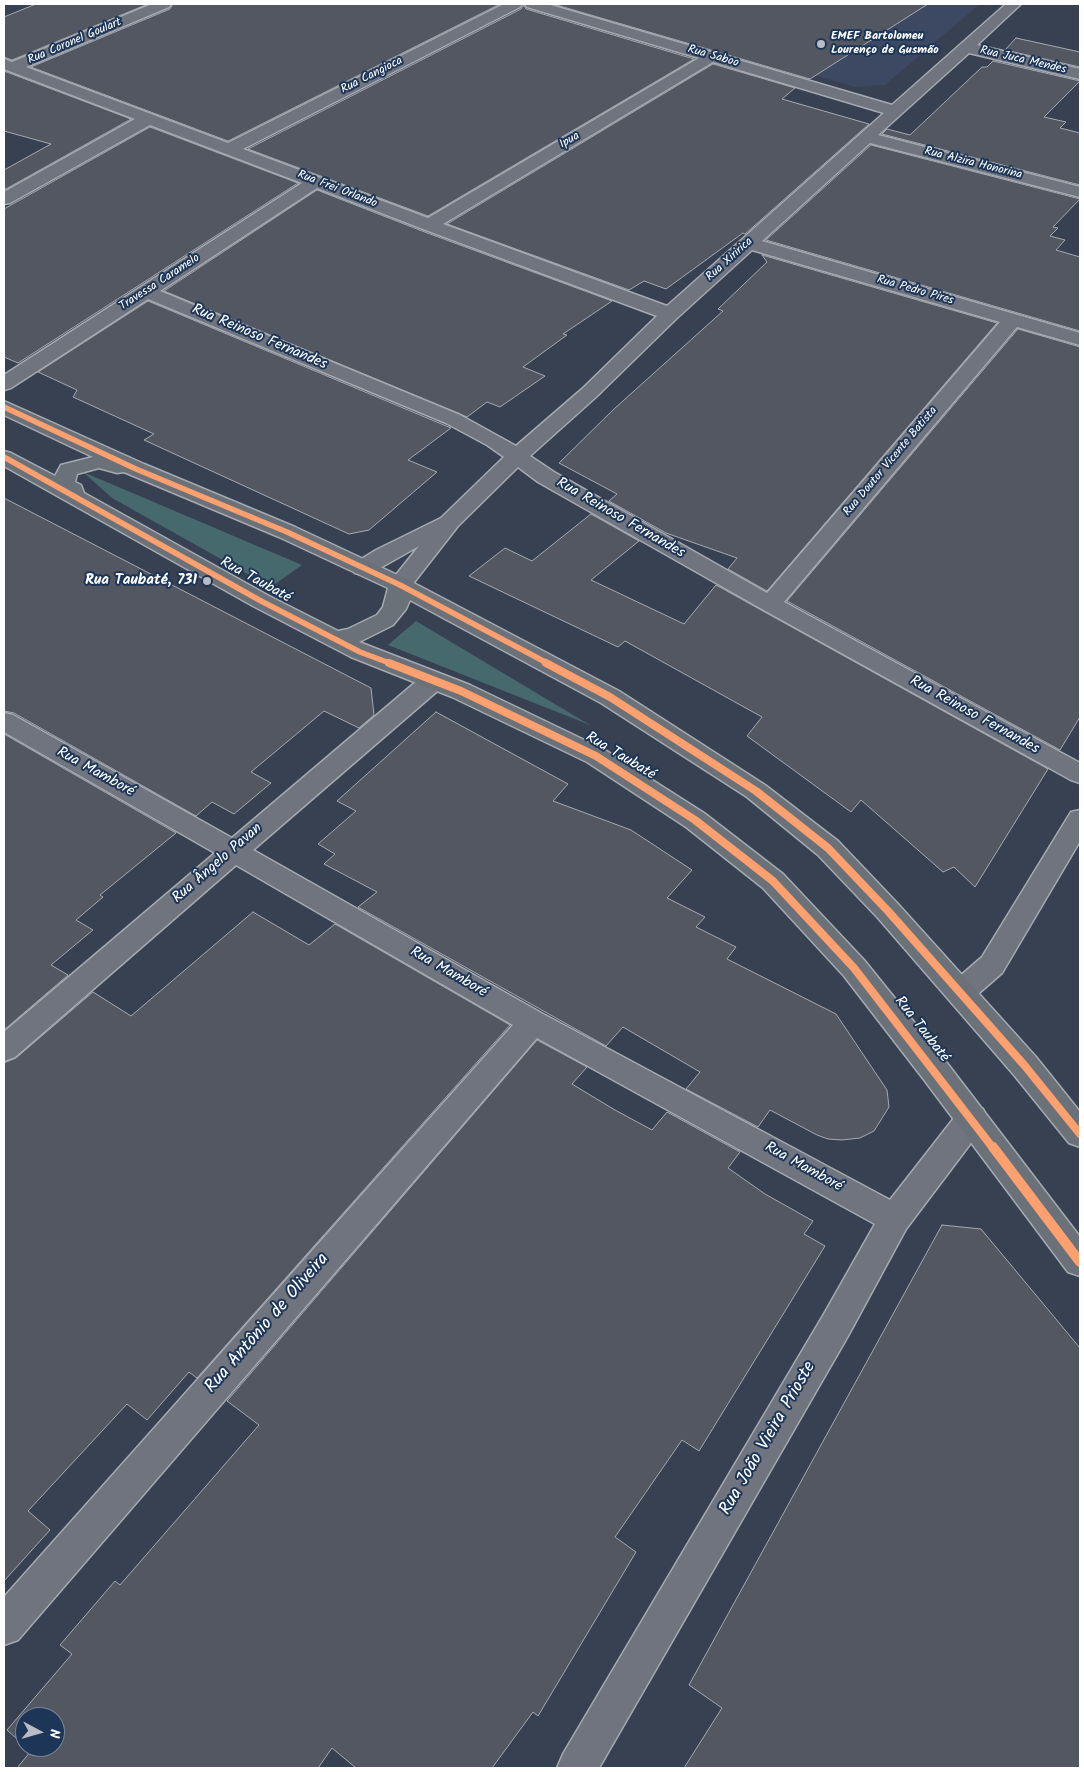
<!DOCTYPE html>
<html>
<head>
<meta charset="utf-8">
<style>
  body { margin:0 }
  #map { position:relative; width:1084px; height:1772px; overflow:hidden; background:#374152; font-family:Kalam,sans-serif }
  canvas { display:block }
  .frame { position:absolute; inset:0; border:5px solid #fff; pointer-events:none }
  .north { position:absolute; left:15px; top:1707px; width:50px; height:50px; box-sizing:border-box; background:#1d3557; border:1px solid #77869a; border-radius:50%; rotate:96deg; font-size:14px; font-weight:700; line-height:20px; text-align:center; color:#fff }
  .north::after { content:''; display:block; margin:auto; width:18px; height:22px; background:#b9bcc2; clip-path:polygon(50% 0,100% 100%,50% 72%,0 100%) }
</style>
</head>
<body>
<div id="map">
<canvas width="1084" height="1772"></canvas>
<div class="frame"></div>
<div class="north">N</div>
</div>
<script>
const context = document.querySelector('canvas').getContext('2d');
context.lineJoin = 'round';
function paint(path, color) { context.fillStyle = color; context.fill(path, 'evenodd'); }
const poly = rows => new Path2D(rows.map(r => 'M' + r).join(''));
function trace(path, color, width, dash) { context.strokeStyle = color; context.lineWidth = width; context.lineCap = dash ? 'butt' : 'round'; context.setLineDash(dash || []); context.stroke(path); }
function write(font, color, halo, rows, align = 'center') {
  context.font = font + ' Kalam,sans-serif'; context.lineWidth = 4; context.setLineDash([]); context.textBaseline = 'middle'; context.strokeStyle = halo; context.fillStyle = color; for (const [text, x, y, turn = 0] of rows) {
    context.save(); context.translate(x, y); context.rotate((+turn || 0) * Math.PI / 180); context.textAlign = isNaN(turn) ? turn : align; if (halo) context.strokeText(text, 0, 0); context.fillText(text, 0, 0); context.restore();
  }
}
const built = poly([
  [572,4,980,4,885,85,855,87]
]);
const green = poly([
  [83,472,302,565,271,587,112,498],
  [416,621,590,725,388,645]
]);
const building = poly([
  [36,4,148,4,12,60,4,57,4,17,36,4],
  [173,4,500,4,228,141,31,67,170,9,173,4],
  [553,4,928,4,810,79,553,4],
  [524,5,526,9,694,59,428,216,248,149,521,9,524,5],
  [1016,38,1080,52,1080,67,1005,50,1016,38],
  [993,61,1080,81,1044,117,1066,122,1060,128,1080,133,1080,185,882,134,887,129,910,135,982,67,987,67,993,61],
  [713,64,795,88,782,99,869,124,745,234,743,233,666,289,644,281,629,290,447,224,713,64],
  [4,71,131,119,6,189,4,188,4,170,51,144,4,131,4,71],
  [150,127,298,183,18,363,4,357,4,209,150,127],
  [871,145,1080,199,1053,227,1058,228,1050,236,1065,240,1056,250,1080,257,1080,331,766,240,871,145],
  [317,190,422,231,612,301,563,334,567,335,523,367,545,376,500,407,487,402,467,417,164,291,317,190],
  [762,255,997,323,767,591,728,569,737,558,666,533,609,501,617,494,559,463,614,409,723,311,718,309,767,262,762,255],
  [148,301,451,428,408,460,437,472,369,530,349,534,144,440,154,434,73,397,77,390,38,372,148,301],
  [1018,329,1080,347,1080,717,1060,750,787,601,1018,329],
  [4,498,371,688,374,715,359,728,324,711,251,772,271,783,234,814,212,802,196,816,14,713,4,711,4,498],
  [591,514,639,541,591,580,684,624,716,585,1048,769,975,887,954,867,943,872,861,800,851,812,747,736,762,717,625,641,618,647,469,576,505,548,532,561,591,514],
  [436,712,568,784,553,801,631,830,692,870,667,898,705,917,696,927,736,947,727,959,836,1014,887,1090,889,1107,874,1131,860,1138,842,1140,828,1139,817,1135,770,1110,758,1127,686,1089,700,1072,623,1027,606,1046,358,907,377,892,324,864,335,854,318,844,356,811,337,801,436,712],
  [4,734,176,833,100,895,103,897,76,920,93,930,51,965,68,975,4,1030,4,734],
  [253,912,309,945,335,924,510,1025,197,1378,189,1372,147,1420,127,1404,28,1511,50,1530,4,1581,4,1063,16,1058,93,992,131,1016,253,912],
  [537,1040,587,1067,572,1084,615,1110,652,1130,667,1112,740,1152,728,1168,765,1194,813,1221,804,1234,825,1246,699,1451,682,1440,615,1537,636,1552,538,1716,533,1712,492,1768,356,1768,332,1748,318,1768,17,1768,31,1751,27,1747,55,1747,55,1717,25,1717,25,1746,7,1730,72,1654,60,1645,115,1581,120,1585,259,1425,227,1401,537,1040],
  [942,1225,981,1229,1080,1348,1080,1768,684,1768,722,1708,689,1685,942,1225]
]);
const minor = poly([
  [152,4,171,4,169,7,26,67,228,143,504,4,522,4,520,7,243,149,428,218,699,58,527,7,525,4,547,4,892,105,1006,4,1021,4,977,45,1080,69,1080,79,969,53,878,135,1080,187,1080,197,870,143,762,241,1080,333,1080,345,1017,327,784,602,1080,763,1080,783,1071,780,762,609,538,482,518,467,458,526,408,590,400,592,392,590,388,585,419,546,371,573,363,575,355,573,352,568,355,563,376,550,441,518,504,457,487,445,446,423,148,299,11,388,4,390,4,375,302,183,150,125,10,203,4,204,4,192,135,119,4,69,4,59,12,62,152,4],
  [713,62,884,113,667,306,443,224,713,62],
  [317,188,423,229,657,316,582,389,516,446,460,415,160,291,317,188],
  [752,250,1000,322,767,593,554,472,530,456,596,397,677,318,752,250],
  [433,673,442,675,445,681,442,687,253,850,543,1014,890,1200,961,1109,972,1105,983,1109,987,1118,983,1127,906,1229,848,1336,599,1768,557,1768,563,1754,824,1314,875,1224,537,1038,18,1640,4,1645,4,1597,513,1025,236,865,15,1057,4,1061,4,1032,215,853,4,732,4,713,13,715,232,838,424,675,433,673],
  [1080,810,1080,841,1002,973,971,1000,961,1003,951,1000,946,992,951,984,982,957,1071,812,1080,810]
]);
const major = poly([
  [4,401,144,464,295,527,408,580,619,691,765,785,838,841,898,904,1036,1057,1080,1112,1080,1147,1069,1143,1014,1075,878,918,818,855,747,797,601,703,410,600,406,609,393,625,359,642,470,685,605,750,704,813,783,874,864,960,947,1063,1080,1237,1080,1276,1068,1272,925,1081,844,976,763,888,686,827,587,762,452,697,351,657,253,606,4,466,4,451,11,453,55,476,61,465,93,457,4,415,4,401],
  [99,468,117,473,124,472,279,537,388,588,383,607,377,615,348,629,338,631,269,596,84,493,81,485,75,482,77,474,99,468]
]);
const cyclewayFar2 = poly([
  [4,407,136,469,287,532,400,585,549,664],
  [4,457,261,601,360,652,392,664]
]);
const cyclewayFar1 = poly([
  [389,663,461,691,596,756,695,820,773,881,854,968,993,1148],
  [546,663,610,697,756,791,828,848,888,911,1025,1066,1080,1134]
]);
const cycleway = poly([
  [993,1147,1080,1262]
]);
const markers = [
  [821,44,5,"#b9bcc2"],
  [207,581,5,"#b9bcc2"]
];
const farPoinames = [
  ["EMEF Bartolomeu",831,37],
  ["Lourenço de Gusmão",831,51]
];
const farStreetnames = [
  ["Rua Coronel Goulart",75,42,-23],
  ["Rua Saboo",713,57,16],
  ["Rua Juca Mendes",1023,61,13],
  ["Rua Cangioca",372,76,-27],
  ["Ipua",570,141,-31],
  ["Rua Alzira Honorina",973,164,14],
  ["Rua Frei Orlando",337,190,21],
  ["Rua Xiririca",730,260,-42],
  ["Travessa Caramelo",160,283,-33],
  ["Rua Pedro Pires",915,291,16],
  ["Rua Doutor Vicente Batista",891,462,-50]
];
const streetNames = [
  ["Rua Reinoso Fernandes",259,338,23],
  ["Rua Reinoso Fernandes",620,519,30],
  ["Rua Taubaté",255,581,29],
  ["Rua Reinoso Fernandes",974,716,29],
  ["Rua Taubaté",620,757,31],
  ["Rua Mamboré",95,773,29],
  ["Rua Ângelo Pavan",218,864,-41],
  ["Rua Mamboré",448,973,30],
  ["Rua Taubaté",921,1030,52],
  ["Rua Mamboré",803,1168,29]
];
const poiNames = [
  ["Rua Taubaté, 731",197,581]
];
const nearStreetnames = [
  ["Rua Antônio de Oliveira",268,1324,-49],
  ["Rua João Vieira Prioste",769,1439,-60]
];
paint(built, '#3d4862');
paint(green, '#46696e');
paint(building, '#535761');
trace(building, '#a5aab1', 1);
trace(minor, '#a5aab1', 3);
trace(major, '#a5aab1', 3);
paint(minor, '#6f747e');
paint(major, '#6b7178');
trace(cyclewayFar2, '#fca06f', 5.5);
trace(cyclewayFar1, '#fca06f', 8);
trace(cycleway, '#fca06f', 10);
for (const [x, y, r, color] of markers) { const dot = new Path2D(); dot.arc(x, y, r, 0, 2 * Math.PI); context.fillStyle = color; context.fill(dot); trace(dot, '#1d3557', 2); }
write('bold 12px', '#fff', '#1d3557', farPoinames, 'left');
write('12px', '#fff', '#1d3557', farStreetnames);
write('15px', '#fff', '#1d3557', streetNames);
write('bold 15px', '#fff', '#1d3557', poiNames, 'right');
write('18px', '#fff', '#1d3557', nearStreetnames);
</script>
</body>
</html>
